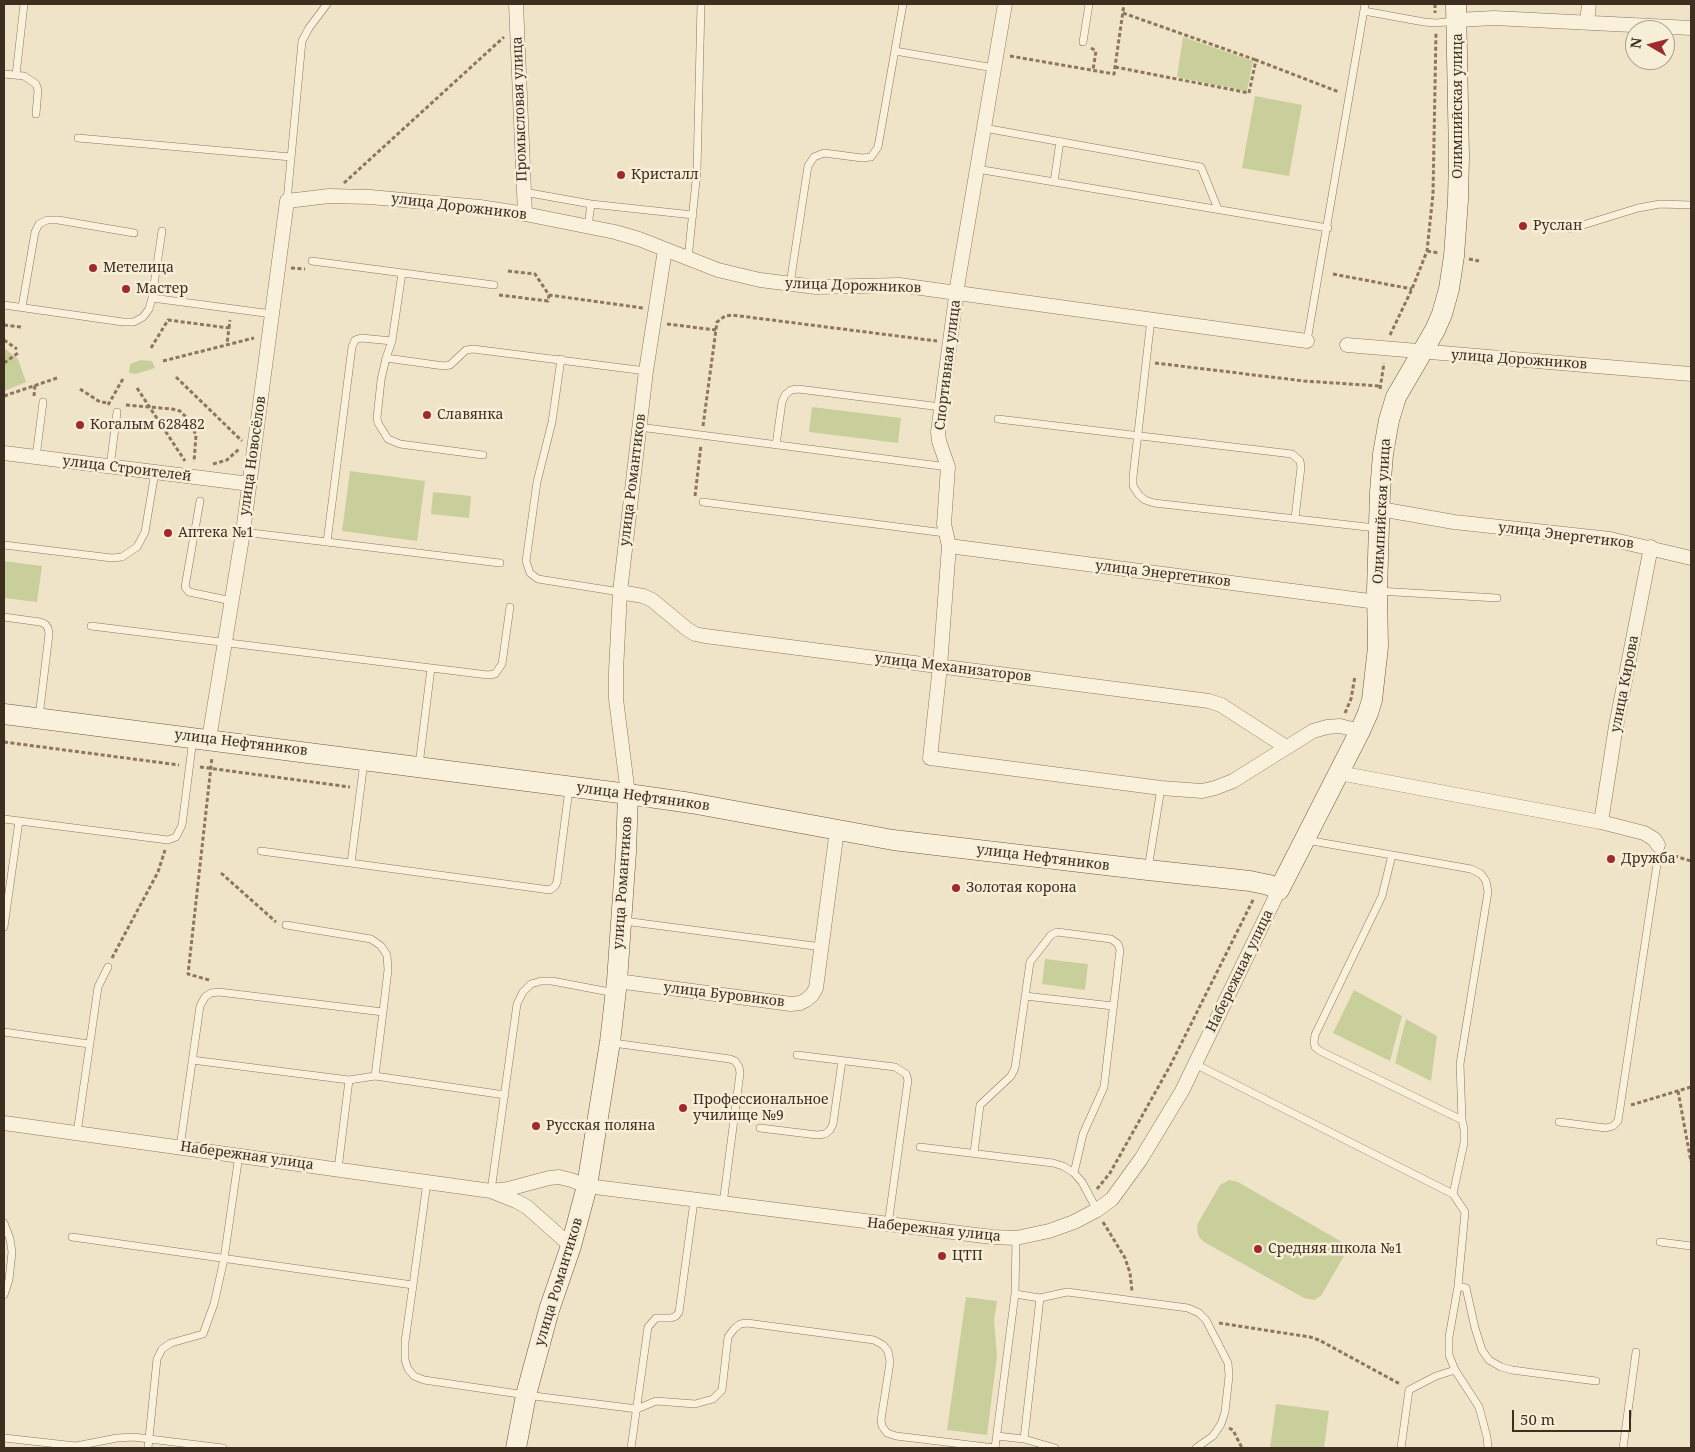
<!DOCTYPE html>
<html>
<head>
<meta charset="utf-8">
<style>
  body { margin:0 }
  #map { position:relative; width:1695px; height:1452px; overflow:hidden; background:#f0e4c8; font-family:"Noto Serif",serif }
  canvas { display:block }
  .frame { position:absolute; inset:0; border:5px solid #3d2e20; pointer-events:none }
  .north { position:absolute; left:1625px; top:20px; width:50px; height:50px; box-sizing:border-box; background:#f7eed8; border:1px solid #ada18e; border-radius:50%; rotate:278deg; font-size:14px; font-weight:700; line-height:20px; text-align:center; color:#3d2e20 }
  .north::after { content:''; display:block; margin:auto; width:18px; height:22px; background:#9e2a2b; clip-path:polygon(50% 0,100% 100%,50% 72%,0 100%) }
  .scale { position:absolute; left:1512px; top:1410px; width:119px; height:22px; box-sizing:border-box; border:2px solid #3d2e20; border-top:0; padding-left:6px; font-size:15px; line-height:18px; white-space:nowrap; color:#3d2e20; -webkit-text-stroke:4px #f7eed8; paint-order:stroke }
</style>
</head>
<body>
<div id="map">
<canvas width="1695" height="1452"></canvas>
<div class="frame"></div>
<div class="north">N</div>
<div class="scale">50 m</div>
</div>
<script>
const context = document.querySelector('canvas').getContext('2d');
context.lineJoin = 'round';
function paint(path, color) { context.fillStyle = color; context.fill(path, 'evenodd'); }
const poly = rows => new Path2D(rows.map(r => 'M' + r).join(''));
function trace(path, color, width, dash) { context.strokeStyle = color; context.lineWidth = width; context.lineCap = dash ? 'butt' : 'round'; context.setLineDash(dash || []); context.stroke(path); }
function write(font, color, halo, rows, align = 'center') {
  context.font = font + ' "Noto Serif",serif'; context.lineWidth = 5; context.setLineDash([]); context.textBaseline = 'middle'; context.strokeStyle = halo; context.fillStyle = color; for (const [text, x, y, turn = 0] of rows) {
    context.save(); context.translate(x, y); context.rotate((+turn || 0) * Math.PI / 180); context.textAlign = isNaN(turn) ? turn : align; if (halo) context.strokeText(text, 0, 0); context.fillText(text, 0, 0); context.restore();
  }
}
const green = poly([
  [1183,37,1253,61,1247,91,1177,77],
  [1255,96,1302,105,1289,176,1242,168],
  [4,348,18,359,26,382,4,391],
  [141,360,152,361,155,368,136,374,129,373,130,364],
  [812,407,901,418,898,443,809,432],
  [350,471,425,481,417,541,342,531],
  [433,492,471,496,469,518,431,514],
  [4,561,42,566,37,602,4,598],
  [1045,959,1088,964,1085,990,1042,984],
  [1354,990,1402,1016,1390,1061,1333,1033],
  [1406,1019,1437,1036,1431,1081,1395,1063],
  [1229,1180,1238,1182,1342,1242,1345,1250,1344,1256,1321,1296,1314,1300,1304,1298,1204,1242,1199,1237,1197,1230,1198,1223,1220,1185],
  [966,1297,997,1301,994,1320,997,1356,987,1435,947,1430],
  [1276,1404,1329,1411,1324,1448,1270,1448]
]);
const path = poly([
  [1435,4,1435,13],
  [1123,13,1256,60],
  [1091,48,1096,51,1093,70],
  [1010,56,1114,74,1124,4],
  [1115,67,1249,93,1256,60,1339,92],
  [344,183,504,37],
  [1427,251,1439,253],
  [1469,259,1479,261],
  [291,268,305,269],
  [508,271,535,274,549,295,643,308],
  [1333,274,1412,289],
  [499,295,548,301,549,295],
  [667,324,716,330],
  [4,325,21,327],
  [229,328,230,320],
  [1390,335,1412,289,1427,251,1433,194,1436,32],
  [4,340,17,349],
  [151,348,168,320,229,328,227,344],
  [163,361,254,338],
  [4,363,18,353],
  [1155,363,1304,381,1380,386],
  [176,377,242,441],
  [137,388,185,461],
  [80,389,100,402,110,403],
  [1380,389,1384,363],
  [4,396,57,378],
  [34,396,35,384],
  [108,405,124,377],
  [126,405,172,409,180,411,188,419,196,435,194,462],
  [703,426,717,322,725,316,732,315,937,341],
  [213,464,227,460,239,449],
  [695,496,701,445],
  [1345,713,1351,699,1355,676],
  [4,742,179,765],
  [200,767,350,787],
  [1668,854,1691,861],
  [221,873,276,922],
  [112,958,158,872,165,850],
  [209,980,188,974,212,757],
  [1678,1091,1691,1162],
  [1631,1105,1691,1087],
  [1097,1189,1110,1173,1170,1066,1254,898],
  [1103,1222,1125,1258,1130,1273,1132,1291],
  [1219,1323,1310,1337,1319,1340,1400,1384],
  [1229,1428,1233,1430,1242,1448]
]);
const lane = poly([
  [1364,11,1424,22,1436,23,1455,21],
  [1083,42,1089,4],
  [895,51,994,68],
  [4,74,24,76,36,84,38,90,36,114],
  [16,75,24,4],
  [984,128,1201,167,1218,209],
  [78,138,291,157],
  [977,169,1328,228],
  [1054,182,1060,141],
  [524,192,591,204,693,215],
  [287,201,302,41,309,28,327,4],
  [588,226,591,204],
  [1570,229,1638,208,1660,204,1691,205],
  [688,259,697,171,701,4],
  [312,261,494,285],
  [402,273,392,341,386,358,444,366,450,365,466,350,473,349,646,371],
  [790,284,808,166,814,157,824,153,862,158,871,157,878,147,903,4],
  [152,298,162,231],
  [4,305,123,322,134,322,143,317,149,309,152,298,272,314],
  [22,307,35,232,39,224,47,220,58,220,134,233],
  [1151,319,1133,477,1133,486,1139,495,1145,500,1154,503,1376,528],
  [1307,341,1365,4],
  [386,358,381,380,377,418,378,423,388,439,400,444,483,455],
  [561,359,552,422,537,482,526,561,530,573,538,579,620,592],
  [998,419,1292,454,1300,461,1301,467,1295,518],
  [639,427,948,467],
  [776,445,782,402,785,395,791,390,798,389,941,407],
  [36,457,43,402],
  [110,467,117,412],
  [200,501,185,587,189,592,232,601],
  [703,502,945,533],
  [243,532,327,542,352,347,355,340,361,338,392,341],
  [327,542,500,563],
  [4,545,112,558,122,557,137,547,145,532,155,472],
  [1378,591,1497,598],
  [4,617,40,622,45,624,48,628,49,634,39,717],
  [91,626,488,675,495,674,502,664,510,607],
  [419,765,431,668],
  [4,819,160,839,168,840,176,837,182,825,193,739],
  [1306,840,1392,855,1382,896,1315,1035,1314,1042,1315,1047,1320,1051,1462,1120,1464,1129,1464,1143,1453,1194,1465,1212,1458,1286,1449,1337,1449,1355,1455,1370,1479,1407,1487,1437,1488,1448],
  [261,851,550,890,555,886,557,882,569,789],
  [1392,855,1471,869,1481,874,1486,881,1488,892,1460,1064,1462,1120],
  [351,863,364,762],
  [1148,869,1161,788],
  [624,921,822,947],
  [286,925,371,939,381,946,387,955,388,970,383,1012],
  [4,927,19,821],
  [1025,996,1113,1006],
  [4,1032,89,1044],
  [613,1043,730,1059,735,1061,739,1067,740,1073,723,1204],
  [797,1055,895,1067,906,1074,908,1080,888,1225],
  [192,1060,349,1080],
  [1195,1064,1453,1194],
  [1559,1122,1606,1128,1613,1126,1618,1121,1659,851,1658,845],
  [760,1128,817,1135,825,1134,830,1130,833,1124,842,1061],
  [77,1133,98,987,108,967],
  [180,1147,200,1006,205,997,211,993,219,992,383,1012,375,1076],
  [920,1147,1053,1163,1063,1166,1074,1173,1082,1182,1097,1210],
  [974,1153,980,1105,1011,1076,1015,1068,1030,962,1051,935,1057,932,1111,939,1118,944,1120,950,1104,1087,1083,1134,1074,1173],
  [338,1169,349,1080,375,1076,505,1095],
  [491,1191,517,1004,523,992,531,984,541,981,552,981,615,993],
  [4,1223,10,1239,12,1252,9,1280,4,1295],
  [72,1237,413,1285,427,1182],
  [1660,1242,1691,1246],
  [413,1285,405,1342,405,1360,408,1369,414,1376,424,1380,526,1395,637,1409,656,1401,695,1404,713,1399,722,1390,728,1337,734,1329,740,1324,747,1323,874,1340,883,1345,888,1351,890,1362,881,1420,882,1426,887,1433,896,1436,995,1448],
  [1458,1286,1466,1288,1475,1328,1482,1350,1489,1360,1501,1367,1512,1370,1596,1381],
  [1015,1294,1040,1298,1067,1292,1188,1308,1199,1313,1206,1320,1228,1363,1229,1376,1225,1412,1221,1424,1213,1436,1196,1448],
  [997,1436,1024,1439,1055,1448],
  [4,1438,76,1446,117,1438,133,1437,223,1448],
  [1024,1439,1040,1298],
  [148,1448,157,1359,162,1349,171,1343,203,1334,214,1304,224,1259,239,1155],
  [631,1448,648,1327,656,1318,671,1318,676,1316,679,1312,694,1201],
  [995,1448,1015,1294,1016,1238],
  [1401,1448,1409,1390,1436,1376,1455,1370],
  [1623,1448,1636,1352]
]);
const street = poly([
  [516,4,525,214],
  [1005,4,958,281,938,432,939,441,948,467,944,524,949,546,940,666,930,758,1161,788,1202,791,1215,788,1233,781,1313,731,1327,727,1340,726,1360,731],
  [1457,20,1494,18,1691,28],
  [1587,22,1589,4],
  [1347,345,1691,374],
  [4,453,250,484],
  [1380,509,1454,522,1610,539,1691,558],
  [949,546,1377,602],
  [620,592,643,596,652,600,687,629,695,634,705,636,1209,701,1221,705,1286,747],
  [209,739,243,532,287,201,329,196,370,197,480,207,525,214,615,232,639,239,718,270,760,280,816,287,899,285,1307,341],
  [1339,773,1601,822,1644,833,1654,839,1658,845],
  [628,794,616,699,616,671,620,592,646,371,665,250],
  [1601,822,1616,726,1651,547],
  [617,981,791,1004,800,1003,806,1000,812,995,816,988,837,830],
  [4,1123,491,1191,516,1201,527,1207,571,1246],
  [491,1191,508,1189,549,1178,559,1177,571,1180,587,1186,992,1237,1016,1238,1049,1231,1074,1222,1097,1210,1112,1199,1141,1159,1182,1091,1279,890]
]);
const secondary = poly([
  [4,714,628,794,691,803,893,840,1148,870,1250,881,1269,885,1279,890,1360,731,1368,713,1372,700,1378,647,1377,591,1380,492,1383,454,1389,420,1396,397,1435,330,1442,314,1449,289,1454,256,1458,200,1459,157,1456,4],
  [516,1448,526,1395,549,1310,571,1246,587,1186,610,1042,617,981,626,852,628,794]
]);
const markers = [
  [621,175,5,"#9e2a2b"],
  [1523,226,5,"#9e2a2b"],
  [93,268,5,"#9e2a2b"],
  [126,289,5,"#9e2a2b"],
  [427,415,5,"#9e2a2b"],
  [80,425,5,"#9e2a2b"],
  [168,533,5,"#9e2a2b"],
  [1611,859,5,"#9e2a2b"],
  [956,888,5,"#9e2a2b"],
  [683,1108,5,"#9e2a2b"],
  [536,1126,5,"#9e2a2b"],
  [1258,1249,5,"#9e2a2b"],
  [942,1256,5,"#9e2a2b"]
];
const streetNames = [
  ["Олимпийская улица",1458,106,-90],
  ["Промысловая улица",520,109,-92],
  ["улица Дорожников",459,207,7],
  ["улица Дорожников",853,286,2],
  ["улица Дорожников",1519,360,4],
  ["Спортивная улица",948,365,-83],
  ["улица Новосёлов",253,456,-82],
  ["улица Строителей",127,469,7],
  ["улица Романтиков",633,480,-83],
  ["Олимпийская улица",1382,511,-87],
  ["улица Энергетиков",1566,536,7],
  ["улица Энергетиков",1163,574,7],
  ["улица Механизаторов",953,668,7],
  ["улица Кирова",1625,684,-79],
  ["улица Нефтяников",241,743,7],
  ["улица Нефтяников",643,797,8],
  ["улица Нефтяников",1043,858,7],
  ["улица Романтиков",623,883,-86],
  ["Набережная улица",1240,971,-64],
  ["улица Буровиков",724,995,7],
  ["Набережная улица",247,1156,8],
  ["Набережная улица",934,1230,6],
  ["улица Романтиков",559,1282,-73]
];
const poiNames = [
  ["Кристалл",631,175],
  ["Руслан",1533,226],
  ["Метелица",103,268],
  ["Мастер",136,289],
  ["Славянка",437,415],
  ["Когалым 628482",90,425],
  ["Аптека №1",178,533],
  ["Дружба",1621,859],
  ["Золотая корона",966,888],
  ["Профессиональное",693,1100],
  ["училище №9",693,1116],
  ["Русская поляна",546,1126],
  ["Средняя школа №1",1268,1249],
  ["ЦТП",952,1256]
];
paint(green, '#c9cf9b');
trace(lane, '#8d765c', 8);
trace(street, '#8d765c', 15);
trace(secondary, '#6f573f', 21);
trace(path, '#8d765c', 3, [4, 2.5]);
trace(lane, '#faf1dc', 7);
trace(street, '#faf1dc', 14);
trace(secondary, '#faf1dc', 20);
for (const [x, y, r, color] of markers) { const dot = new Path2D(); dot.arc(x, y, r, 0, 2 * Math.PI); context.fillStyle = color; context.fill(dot); trace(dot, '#f7eed8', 2); }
write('14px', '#3d2e20', '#f7eed8', streetNames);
write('14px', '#3d2e20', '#f7eed8', poiNames, 'left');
</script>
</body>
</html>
